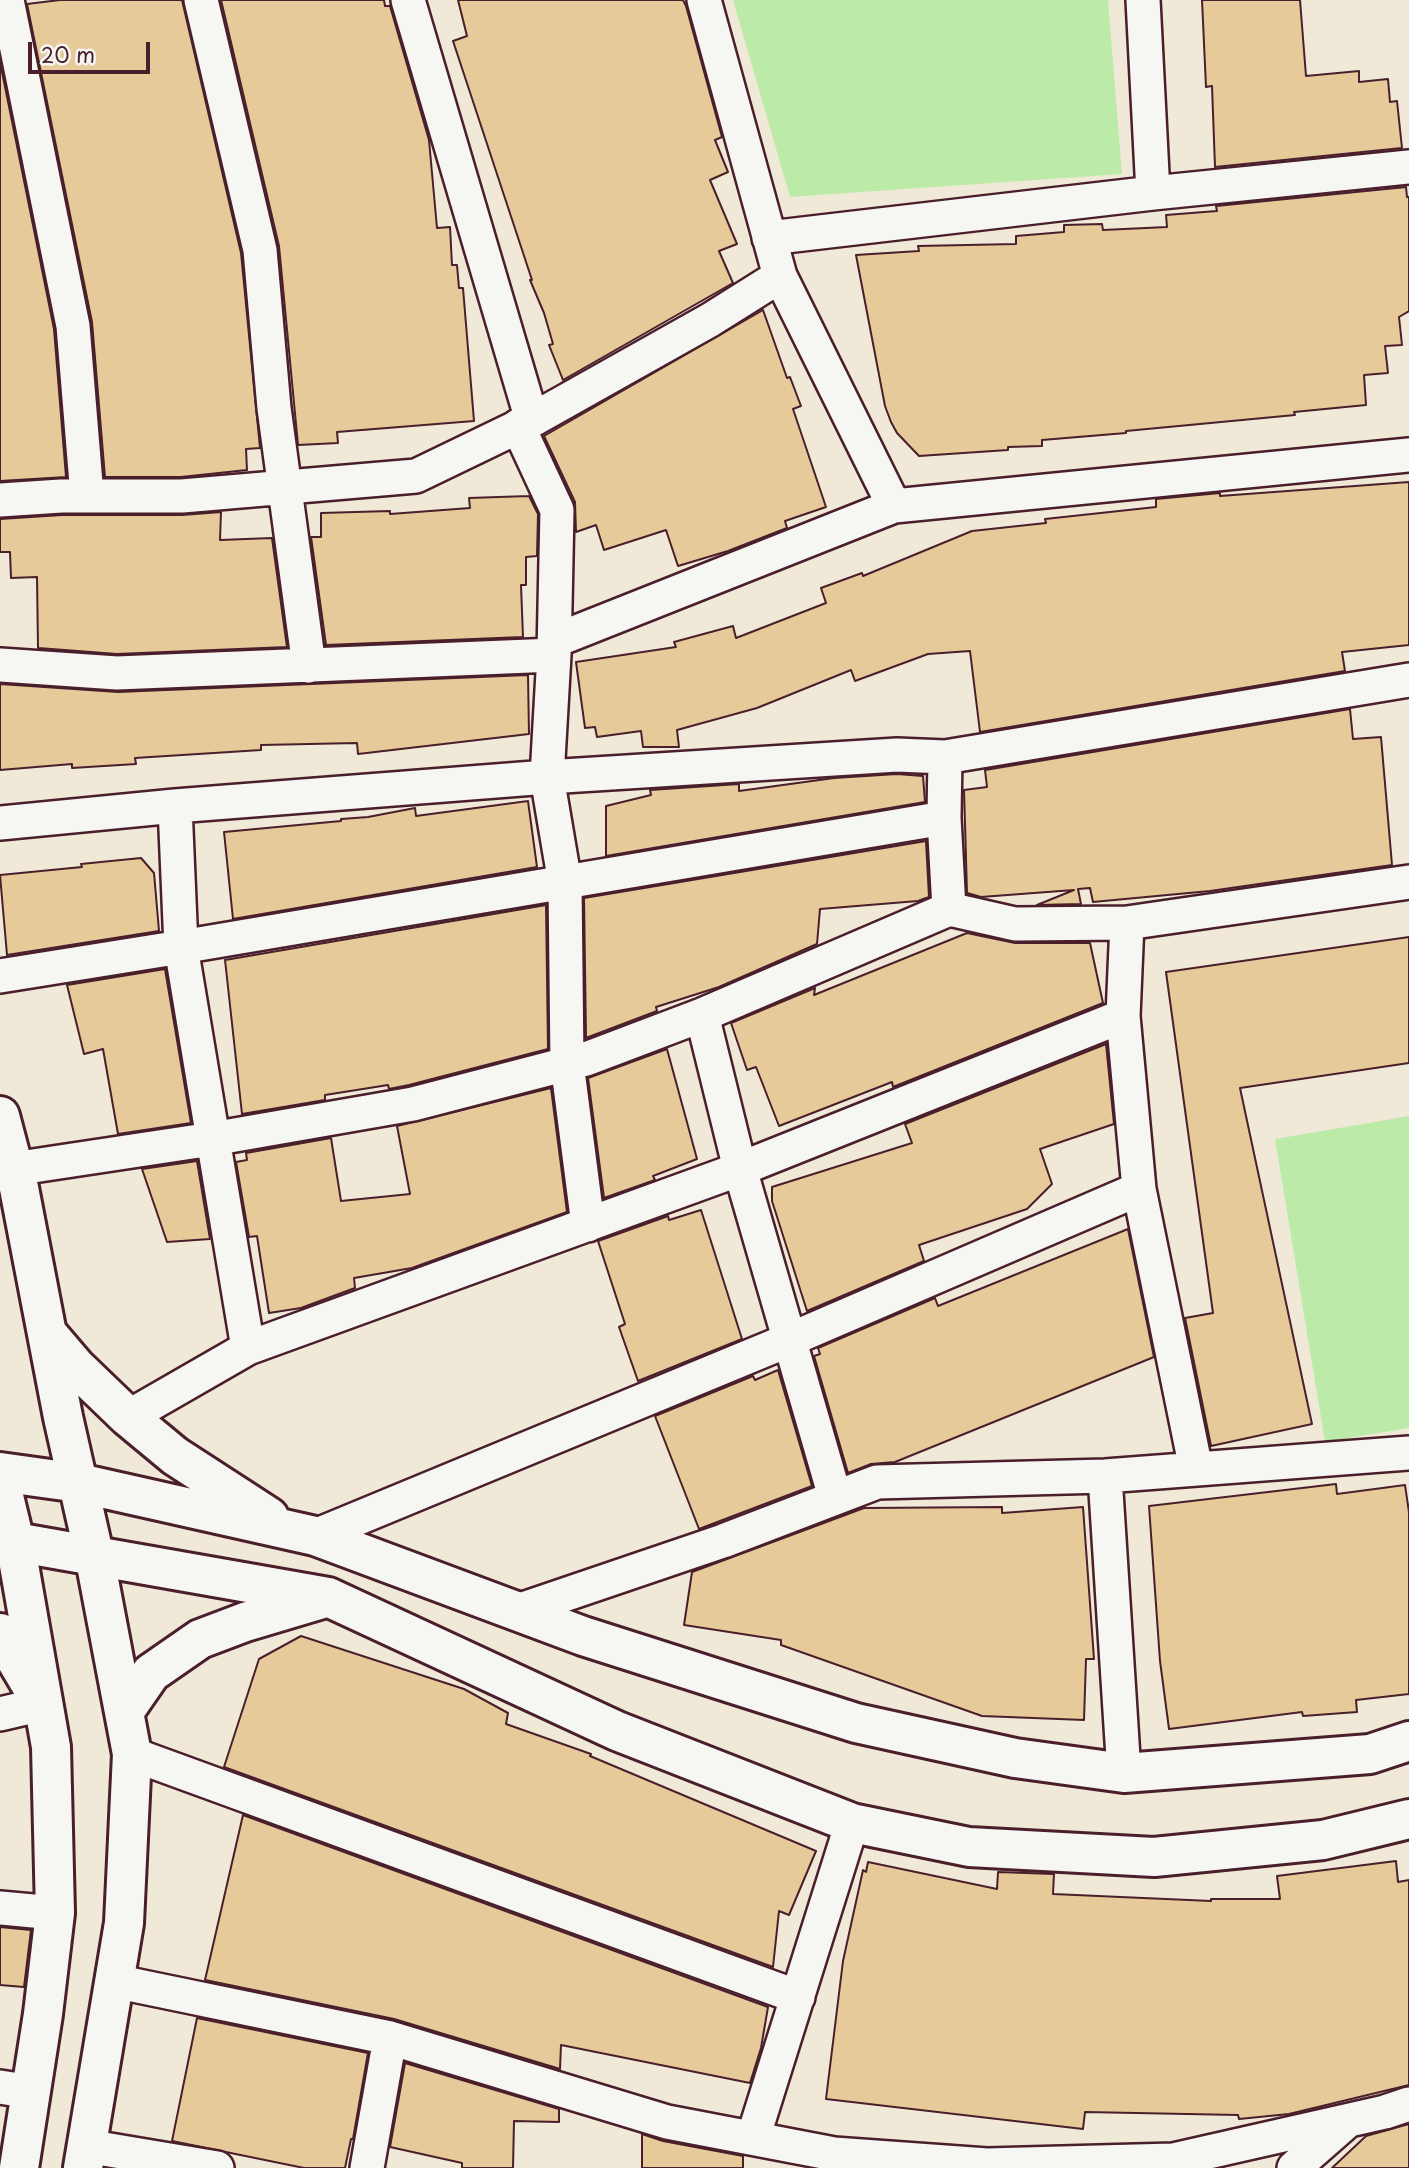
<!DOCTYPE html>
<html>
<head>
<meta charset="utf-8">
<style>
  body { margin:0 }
  #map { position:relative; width:1409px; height:2168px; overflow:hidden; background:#f1e9d8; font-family:"Playpen Sans",sans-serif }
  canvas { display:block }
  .scale { position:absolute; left:28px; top:42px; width:122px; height:32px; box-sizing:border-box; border:4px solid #4a1f2b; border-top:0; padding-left:9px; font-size:21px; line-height:24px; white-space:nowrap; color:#4a1f2b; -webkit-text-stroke:5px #f6f6f2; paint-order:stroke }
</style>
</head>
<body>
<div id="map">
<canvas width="1409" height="2168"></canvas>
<div class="scale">20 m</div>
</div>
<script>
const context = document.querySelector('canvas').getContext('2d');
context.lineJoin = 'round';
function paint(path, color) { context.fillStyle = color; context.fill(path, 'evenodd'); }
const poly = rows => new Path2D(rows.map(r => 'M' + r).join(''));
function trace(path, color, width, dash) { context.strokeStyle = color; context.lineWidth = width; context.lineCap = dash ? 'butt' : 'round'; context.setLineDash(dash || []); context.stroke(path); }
const green = poly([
  [733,0,1108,0,1122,174,790,197],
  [1409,1116,1409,1428,1325,1442,1275,1139]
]);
const building = poly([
  [60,0,182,0,241,253,260,448,246,449,247,470,181,477,105,477,92,322,27,4,60,0],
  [221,0,384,0,385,6,390,6,429,140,437,228,450,227,452,265,457,265,459,288,463,288,474,421,337,432,338,443,298,445,279,246,221,0],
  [458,0,683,0,686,6,722,137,715,140,728,172,710,180,737,244,719,251,733,283,563,380,549,345,553,344,544,313,530,280,532,280,453,41,467,36,458,0],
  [1202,0,1300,0,1306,76,1359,71,1359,82,1388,79,1390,102,1397,101,1402,148,1215,167,1212,86,1206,87,1202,0],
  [0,62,54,329,66,477,0,481,0,62],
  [1406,187,1407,197,1409,197,1409,311,1399,317,1402,345,1385,346,1388,373,1364,375,1366,405,1294,412,1295,415,1126,431,1126,433,1042,440,1042,446,1008,447,1008,450,919,456,897,433,891,422,885,406,856,255,919,251,918,246,1016,244,1016,236,1064,232,1064,225,1102,224,1103,230,1167,227,1166,215,1217,211,1216,206,1406,187],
  [763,310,787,378,790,377,801,406,793,409,826,507,785,521,787,528,728,551,678,566,666,530,604,550,596,525,576,532,575,502,544,436,763,310],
  [1409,482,1409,645,1342,652,1345,671,980,732,970,651,928,654,855,681,851,670,757,708,677,730,679,747,643,747,641,731,597,737,595,727,585,728,576,662,676,647,674,642,733,626,736,638,826,603,821,588,862,573,863,576,972,531,1046,523,1045,519,1156,507,1156,499,1220,493,1220,496,1409,482],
  [529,496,538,514,537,556,526,557,526,585,521,585,523,637,326,645,311,537,321,537,321,513,390,511,390,514,470,508,469,498,529,496],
  [221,512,220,540,272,538,287,647,117,654,38,648,37,577,11,578,10,552,0,552,0,519,62,515,182,515,221,512],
  [528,675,529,734,358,754,357,743,261,745,261,750,135,758,136,764,72,768,72,764,0,770,0,684,118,692,528,675],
  [1350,709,1353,739,1381,737,1392,865,1210,891,1093,902,1090,888,1078,889,1081,904,1037,905,1074,890,981,897,967,893,964,790,987,787,985,770,1350,709],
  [897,774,923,776,925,802,606,856,606,806,651,795,650,790,739,784,739,791,834,778,897,774],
  [528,801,537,867,233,919,224,832,341,821,341,819,368,817,415,808,416,816,528,801],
  [926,841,929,897,918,901,820,909,817,944,719,987,656,1007,657,1011,586,1038,584,898,926,841],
  [141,858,154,873,159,931,7,955,0,875,82,867,81,864,141,858],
  [546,905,548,1049,409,1085,389,1089,388,1085,325,1095,325,1100,242,1114,225,960,546,905],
  [967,933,1015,943,1090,943,1103,1003,893,1087,892,1082,779,1126,756,1067,747,1070,731,1023,815,988,814,995,967,933],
  [1409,937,1409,1063,1240,1088,1312,1424,1211,1446,1185,1318,1213,1313,1166,972,1409,937],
  [165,969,191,1123,118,1134,103,1049,84,1054,67,985,165,969],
  [1106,1044,1114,1124,1040,1149,1052,1184,1027,1209,919,1245,924,1261,807,1311,772,1201,772,1187,912,1143,905,1124,1106,1044],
  [667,1049,697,1159,653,1176,655,1180,604,1198,588,1078,667,1049],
  [551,1088,567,1212,412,1268,354,1278,355,1288,301,1308,269,1313,257,1236,249,1237,236,1162,247,1160,246,1153,331,1138,341,1201,410,1194,397,1126,551,1088],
  [197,1161,210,1239,167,1242,142,1169,197,1161],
  [701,1210,742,1339,638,1381,619,1327,625,1324,598,1241,668,1216,669,1220,701,1210],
  [1128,1229,1154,1357,895,1462,871,1464,848,1473,814,1356,820,1354,818,1348,935,1298,938,1306,1128,1229],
  [778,1370,812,1486,699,1529,655,1416,753,1376,755,1380,778,1370],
  [1336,1484,1337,1494,1405,1485,1409,1512,1409,1694,1356,1700,1357,1712,1303,1716,1302,1712,1169,1729,1160,1661,1149,1506,1336,1484],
  [1002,1507,1002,1513,1083,1507,1094,1659,1086,1659,1084,1720,982,1716,781,1645,781,1640,684,1625,692,1572,864,1508,1002,1507],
  [301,1636,464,1689,508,1713,506,1724,591,1754,590,1756,816,1851,789,1915,779,1911,773,1967,224,1767,259,1659,301,1636],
  [243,1815,768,2007,761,2048,750,2083,561,2045,560,2069,394,2019,205,1980,243,1815],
  [1396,1861,1398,1882,1409,1880,1409,2085,1289,2114,1239,2119,1238,2115,1085,2112,1083,2129,826,2099,843,1961,863,1870,866,1872,868,1862,997,1889,998,1872,1054,1874,1053,1894,1211,1901,1211,1899,1280,1899,1277,1876,1396,1861],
  [0,1927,31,1930,24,1987,0,1985,0,1927],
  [197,2018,368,2053,353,2139,351,2139,345,2168,304,2168,172,2141,197,2018],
  [405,2063,559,2109,559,2122,514,2121,513,2168,462,2168,462,2163,390,2147,405,2063],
  [1409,2124,1409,2168,1332,2168,1366,2136,1409,2124],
  [642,2134,663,2141,743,2156,743,2168,642,2168,642,2134]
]);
const street = poly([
  [7,0,73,326,87,496],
  [201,0,260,250,274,408,309,666],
  [408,0,532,420],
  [704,0,780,276,894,506],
  [1143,0,1153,193],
  [769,238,1153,193,1409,167],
  [518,426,557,510,554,655,547,777,565,883,567,1063,588,1225],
  [0,500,61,496,182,496,416,476,532,420,710,320,780,276],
  [554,641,894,506,1409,455],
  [0,665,117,673,554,655],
  [945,757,1409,680],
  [175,806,181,947,248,1348],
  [0,823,175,806,547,777,897,755,945,757,944,818,949,909,1015,924,1127,923,1409,882],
  [1127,923,1123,1016,1139,1189,1196,1469],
  [0,976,181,947,944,818],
  [702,1015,740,1169,835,1497],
  [13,1169,212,1139,413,1104,586,1059,702,1015,949,909],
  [128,1417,248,1348,740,1169,1123,1016],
  [1105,1476,1124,1773],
  [315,1536,789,1340,1139,1189],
  [517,1611,723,1541,877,1482,1105,1476,1409,1453],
  [0,1714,43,1704],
  [132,1754,798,1997],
  [0,1908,55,1913],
  [114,1981,390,2038,667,2122,834,2154,987,2165,1173,2160,1385,2112,1409,2104],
  [0,2087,32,2092],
  [753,2138,852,1823],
  [86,2146,217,2168],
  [367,2168,390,2038],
  [1294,2168,1344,2124]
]);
const secondary = poly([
  [0,1116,19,1188,63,1417,94,1554,132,1754,124,1923,83,2168],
  [47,1333,76,1367,128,1417,175,1456,269,1517],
  [0,1472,79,1483,315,1536,583,1636,856,1723,1015,1758,1124,1773,1370,1754,1409,1741],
  [0,1480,15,1542,51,1747,55,1913,43,2014,19,2168],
  [0,1537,15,1542,328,1597,617,1731,852,1823,969,1847,1154,1857,1323,1840,1409,1819],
  [0,1633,31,1685],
  [124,1712,151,1673,200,1639,245,1622,322,1599]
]);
paint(green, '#bceba9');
paint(building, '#e6ca9a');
trace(building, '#4a1f2b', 2);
trace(street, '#4a1f2b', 38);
trace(secondary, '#4a1f2b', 44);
trace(street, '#f6f6f2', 33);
trace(secondary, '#f6f6f2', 38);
</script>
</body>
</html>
